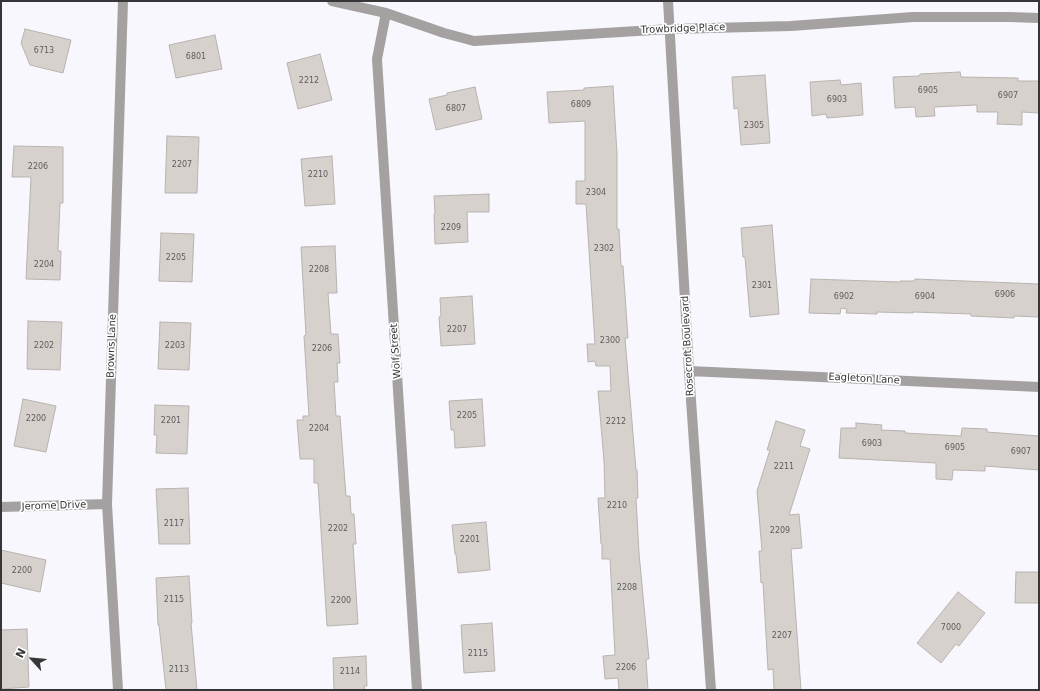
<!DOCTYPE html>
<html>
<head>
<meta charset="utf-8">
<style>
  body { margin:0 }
  #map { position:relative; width:1040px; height:691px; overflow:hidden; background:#f7f7fd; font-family:"DejaVu Sans",sans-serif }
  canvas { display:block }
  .frame { position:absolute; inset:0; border:2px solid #363639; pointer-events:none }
  .north { position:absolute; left:12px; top:639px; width:40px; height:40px; -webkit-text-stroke:3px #fff; paint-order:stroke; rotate:297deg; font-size:11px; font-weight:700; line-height:16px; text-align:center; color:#363639 }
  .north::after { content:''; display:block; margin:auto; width:14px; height:18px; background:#363639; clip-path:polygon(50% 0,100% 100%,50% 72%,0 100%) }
</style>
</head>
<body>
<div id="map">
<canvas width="1040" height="691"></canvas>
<div class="frame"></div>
<div class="north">N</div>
</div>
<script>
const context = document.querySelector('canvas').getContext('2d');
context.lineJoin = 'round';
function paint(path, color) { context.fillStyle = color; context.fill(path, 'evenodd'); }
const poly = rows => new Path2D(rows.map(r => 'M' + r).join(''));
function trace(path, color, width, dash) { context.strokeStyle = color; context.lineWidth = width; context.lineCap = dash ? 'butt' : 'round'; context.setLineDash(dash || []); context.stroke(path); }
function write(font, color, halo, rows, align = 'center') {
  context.font = font + ' "DejaVu Sans",sans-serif'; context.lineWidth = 3.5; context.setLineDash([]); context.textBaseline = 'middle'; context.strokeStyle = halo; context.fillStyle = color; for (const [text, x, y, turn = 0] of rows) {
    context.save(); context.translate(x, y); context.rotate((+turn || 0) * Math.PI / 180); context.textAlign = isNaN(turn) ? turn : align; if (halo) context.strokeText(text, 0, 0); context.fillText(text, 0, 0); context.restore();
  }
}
const building = poly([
  [25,29,71,40,63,73,30,65,21,43,25,29],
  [215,35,222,69,176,78,169,45,215,35],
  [320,54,332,100,298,109,287,63,320,54],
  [960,72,961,77,1018,78,1018,81,1039,81,1039,113,1022,112,1022,125,997,124,998,112,977,112,977,105,934,107,935,116,916,117,915,107,895,108,893,77,919,76,920,74,960,72],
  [765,75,770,143,741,145,738,108,734,109,732,77,765,75],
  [840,80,841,85,861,83,863,115,827,118,826,114,812,116,810,82,840,80],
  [613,86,617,154,617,229,619,229,621,266,623,266,628,338,625,338,636,470,637,470,638,498,636,498,639,553,649,659,646,659,648,690,619,690,618,678,605,679,603,656,615,655,610,559,602,559,602,544,601,544,598,498,605,498,604,461,598,391,611,391,610,366,596,366,595,361,588,362,587,344,595,344,586,204,576,204,576,181,585,181,585,121,549,123,547,92,584,90,584,88,613,86],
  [475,87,482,119,436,130,429,99,447,95,447,93,475,87],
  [167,136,199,137,197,193,165,193,167,136],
  [14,146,63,147,63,203,60,203,58,251,61,251,60,280,26,279,31,177,12,177,14,146],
  [332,156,335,204,305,206,301,159,332,156],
  [489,194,489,212,467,212,468,242,435,244,434,214,435,214,434,196,489,194],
  [772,225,779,314,750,317,745,257,743,257,741,228,772,225],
  [161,233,194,234,192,282,159,281,161,233],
  [335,246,337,293,328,293,331,334,338,334,340,363,337,363,338,382,334,382,336,416,340,416,346,496,350,496,351,514,354,514,356,544,353,544,358,624,327,626,318,483,314,483,314,459,300,459,297,420,303,420,303,416,309,416,304,336,306,335,301,247,335,246],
  [811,279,900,282,900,281,914,281,915,279,1039,284,1039,317,1014,316,1014,318,971,316,971,314,913,312,913,313,877,312,877,314,846,313,847,309,841,308,840,314,809,313,811,279],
  [472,296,475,344,441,346,439,317,441,316,440,298,472,296],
  [28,321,62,322,60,370,27,369,28,321],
  [160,322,191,323,189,370,158,369,160,322],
  [23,399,56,406,46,452,14,446,23,399],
  [482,399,485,446,455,448,454,430,451,430,449,401,482,399],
  [155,405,189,406,187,454,156,453,157,435,154,435,155,405],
  [776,421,805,430,800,446,810,449,789,515,799,514,802,548,791,549,801,690,774,690,773,669,768,670,763,582,761,583,759,551,762,551,757,491,770,450,767,450,776,421],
  [856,423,882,425,881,430,905,431,905,433,961,436,962,428,987,429,987,432,1039,436,1039,470,985,466,985,471,953,470,952,480,936,479,936,463,839,458,841,428,856,428,856,423],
  [188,488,190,544,159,544,156,489,188,488],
  [486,522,490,570,458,573,456,554,455,554,452,525,486,522],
  [1,550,46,560,40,592,1,583,1,550],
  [1016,572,1039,572,1039,603,1015,603,1016,572],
  [189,576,192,623,191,623,197,690,166,690,159,625,158,625,156,578,189,576],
  [958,592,985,613,959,646,956,644,941,663,917,643,958,592],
  [492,623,495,671,464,673,461,625,492,623],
  [27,629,29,687,1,689,1,630,27,629],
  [366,656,367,686,364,686,365,690,334,690,333,658,366,656]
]);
const street = poly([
  [332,1,386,13,444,33,474,41,670,29,791,26,913,17,1009,17,1039,18],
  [668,1,689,371,711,690],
  [386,13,377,59,417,690],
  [689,371,1039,387],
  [1,507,107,504],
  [118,690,107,504,123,1]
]);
const numberNames = [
  ["6713",44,51],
  ["6801",196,57],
  ["2212",309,81],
  ["6905",928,91],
  ["6907",1008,96],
  ["6903",837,100],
  ["6809",581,105],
  ["6807",456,109],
  ["2305",754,126],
  ["2207",182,165],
  ["2206",38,167],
  ["2210",318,175],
  ["2304",596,193],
  ["2209",451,228],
  ["2302",604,249],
  ["2205",176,258],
  ["2204",44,265],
  ["2208",319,270],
  ["2301",762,286],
  ["6906",1005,295],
  ["6902",844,297],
  ["6904",925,297],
  ["2207",457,330],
  ["2300",610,341],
  ["2202",44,346],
  ["2203",175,346],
  ["2206",322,349],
  ["2205",467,416],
  ["2200",36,419],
  ["2201",171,421],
  ["2212",616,422],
  ["2204",319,429],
  ["6903",872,444],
  ["6905",955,448],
  ["6907",1021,452],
  ["2211",784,467],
  ["2210",617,506],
  ["2117",174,524],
  ["2202",338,529],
  ["2209",780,531],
  ["2201",470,540],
  ["2200",22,571],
  ["2208",627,588],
  ["2115",174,600],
  ["2200",341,601],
  ["7000",951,628],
  ["2207",782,636],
  ["2115",478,654],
  ["2206",626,668],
  ["2113",179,670],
  ["2114",350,672]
];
const streetNames = [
  ["Trowbridge Place",683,29,-2],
  ["Browns Lane",112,346,-88],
  ["Rosecroft Boulevard",688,346,-93],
  ["Wolf Street",396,351,-94],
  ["Eagleton Lane",864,379,3],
  ["Jerome Drive",54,506,-2]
];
paint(building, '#d7d1cd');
trace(building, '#b9b3af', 1);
trace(street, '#a5a1a1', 10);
write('8px', '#5e5d5e', null, numberNames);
write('10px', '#363639', '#fff', streetNames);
</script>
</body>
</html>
